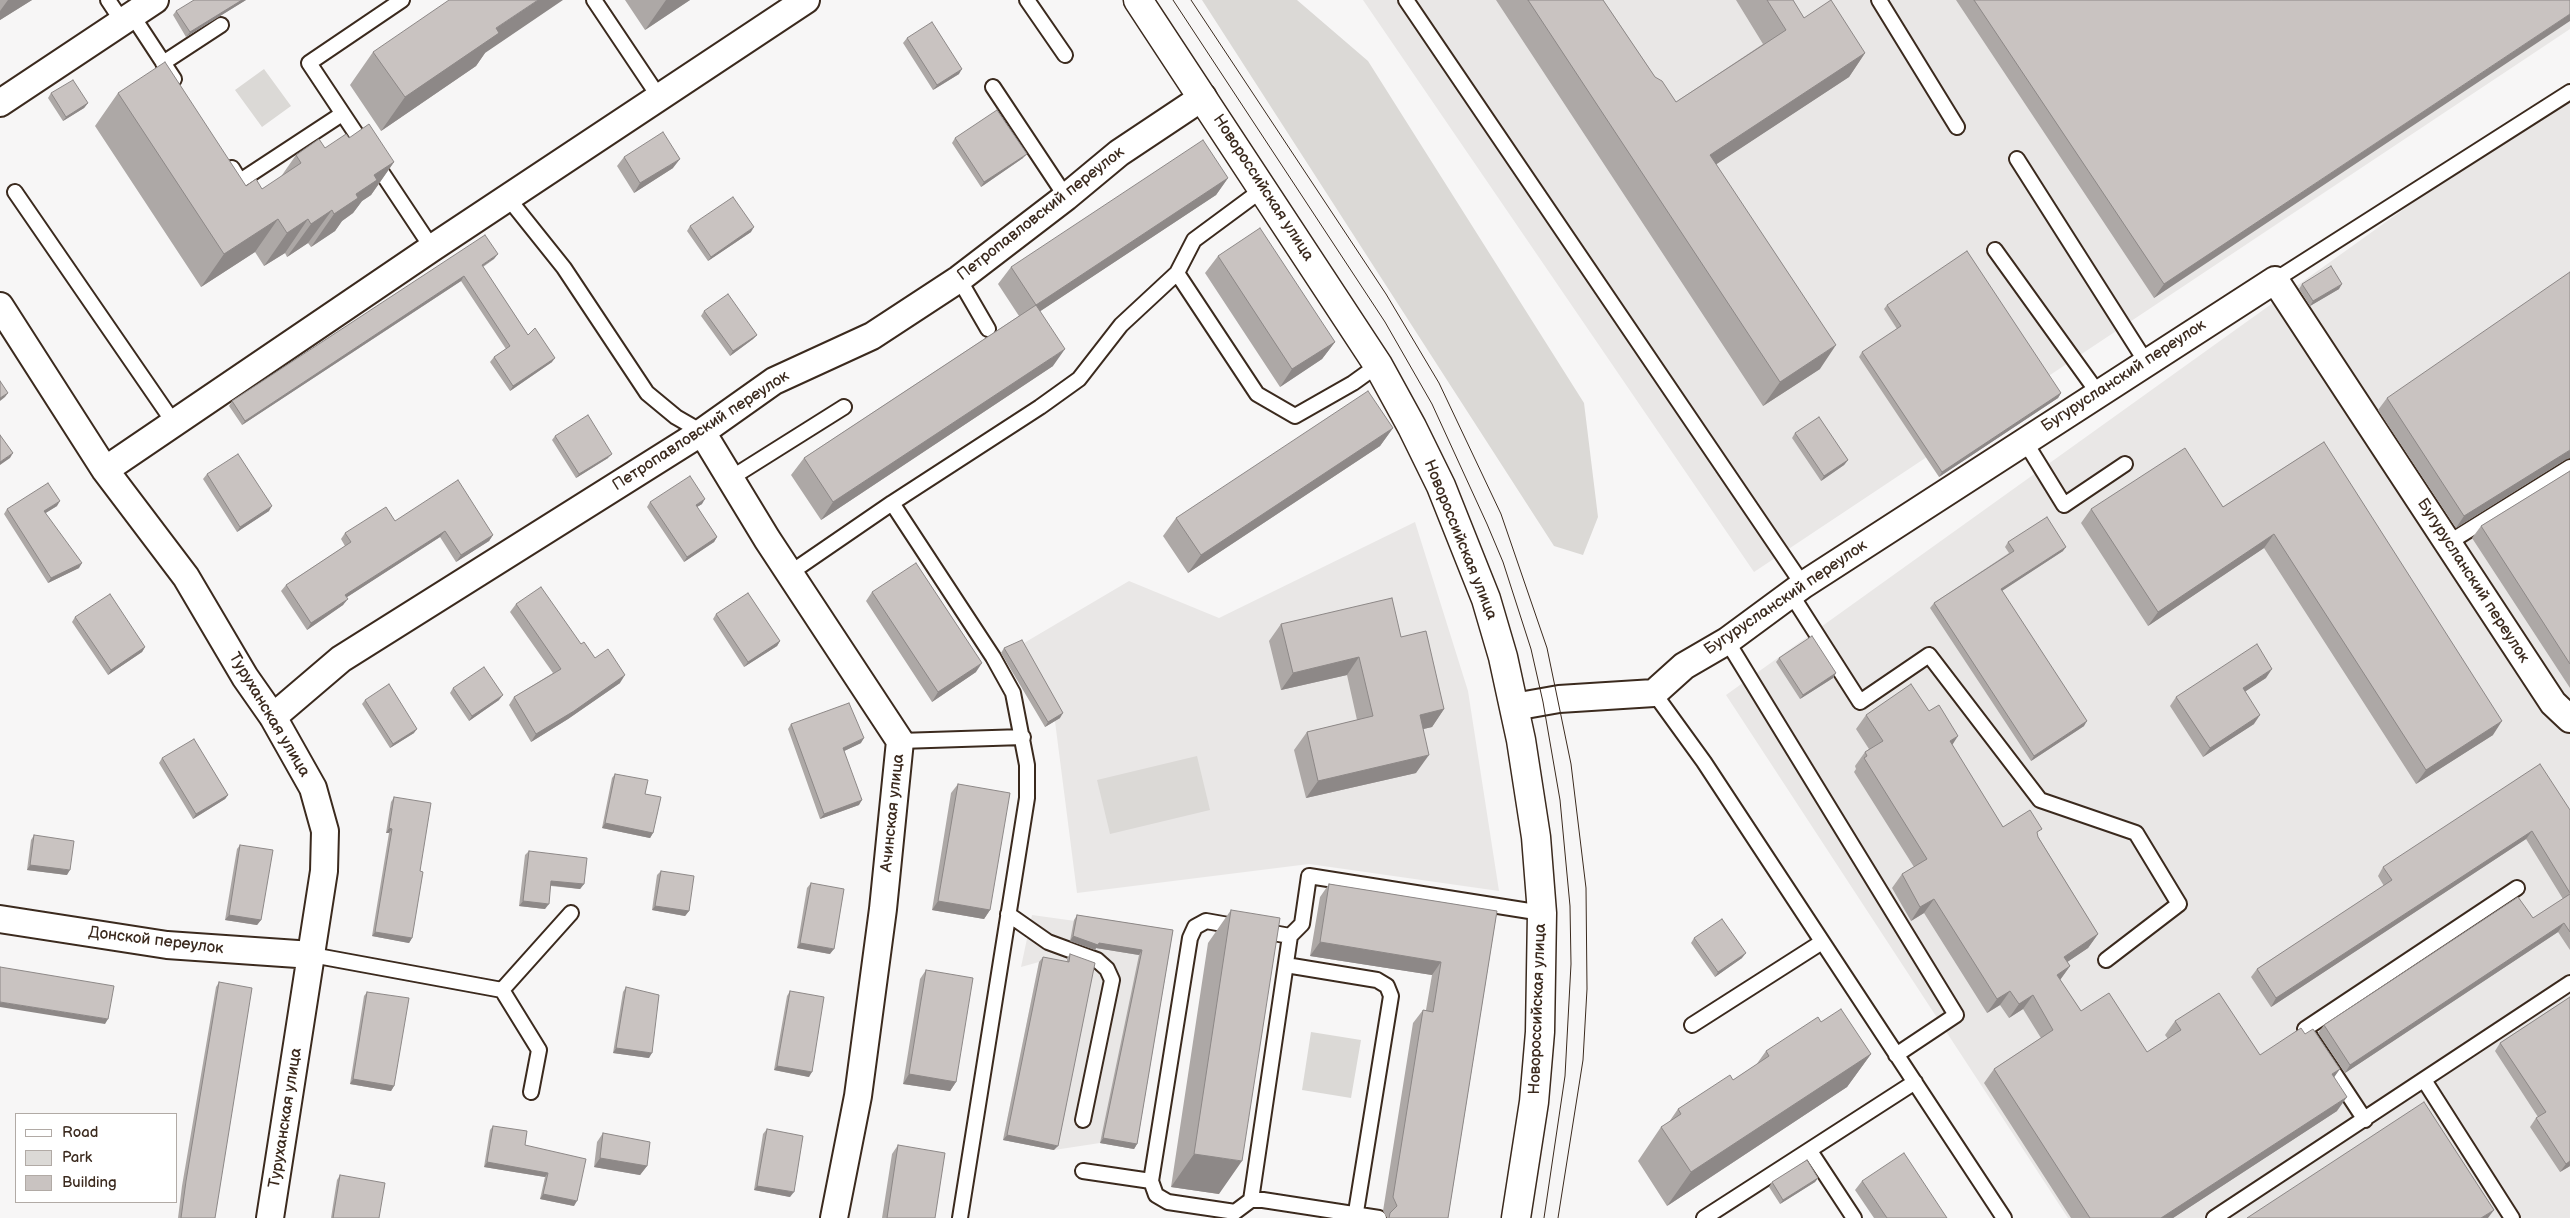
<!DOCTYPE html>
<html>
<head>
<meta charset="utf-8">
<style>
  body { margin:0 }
  #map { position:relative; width:2570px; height:1218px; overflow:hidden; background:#f7f6f6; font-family:"Balsamiq Sans",sans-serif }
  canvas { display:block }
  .legend { position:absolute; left:15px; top:1113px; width:162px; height:90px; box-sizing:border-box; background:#fff; border:1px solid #b1aaa5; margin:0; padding:6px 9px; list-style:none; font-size:15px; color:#3b2a1e }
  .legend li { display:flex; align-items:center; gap:10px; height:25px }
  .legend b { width:25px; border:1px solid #b1aaa5 }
</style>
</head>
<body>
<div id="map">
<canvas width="2570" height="1218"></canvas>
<ul class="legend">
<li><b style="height:6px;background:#fff"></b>Road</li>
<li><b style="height:14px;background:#dbd9d6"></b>Park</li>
<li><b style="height:14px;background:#c9c3c1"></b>Building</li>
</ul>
</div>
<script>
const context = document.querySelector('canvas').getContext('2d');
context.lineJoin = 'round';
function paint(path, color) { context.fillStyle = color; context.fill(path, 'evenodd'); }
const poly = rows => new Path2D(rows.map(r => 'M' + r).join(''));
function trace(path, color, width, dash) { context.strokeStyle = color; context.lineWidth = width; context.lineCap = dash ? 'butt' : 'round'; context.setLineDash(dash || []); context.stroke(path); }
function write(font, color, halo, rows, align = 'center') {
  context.font = font + ' "Balsamiq Sans",sans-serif'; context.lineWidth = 4; context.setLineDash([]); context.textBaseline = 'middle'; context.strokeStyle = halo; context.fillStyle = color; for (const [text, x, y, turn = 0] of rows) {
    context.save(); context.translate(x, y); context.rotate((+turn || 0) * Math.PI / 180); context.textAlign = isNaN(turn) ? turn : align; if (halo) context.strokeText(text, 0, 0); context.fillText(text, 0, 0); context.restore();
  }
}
const built = poly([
  [1363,0,2570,0,2570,29,1754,572],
  [2570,90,2570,1218,2068,1218,1726,695],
  [1415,522,1468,691,1499,891,1309,864,1077,893,1052,698,1024,643,1129,581,1219,618],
  [1032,915,1169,934,1134,1149,1100,1143,1054,1150,1003,1140,1039,962,1021,967]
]);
const green = poly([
  [1202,0,1297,0,1368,61,1584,403,1598,517,1583,555,1554,546],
  [264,69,291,106,262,127,235,90],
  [1197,756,1210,810,1110,834,1097,780],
  [1311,1032,1361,1040,1351,1098,1302,1090]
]);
const lane = poly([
  [108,0,122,21],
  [402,0,309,63,432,248],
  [594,0,659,97],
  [1027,0,1065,55],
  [1406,0,1803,585],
  [1879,0,1957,127],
  [132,15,174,79],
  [163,63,221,25],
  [993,87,1066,197],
  [2017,159,2146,362],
  [232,168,240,181,342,114],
  [15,192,174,423],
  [508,198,564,268,647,393,676,417,702,432],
  [1995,250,2098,393],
  [1177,273,1257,394,1295,416,1353,383,1378,365],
  [959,279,988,329],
  [2275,280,2570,92],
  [2024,440,2064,505,2125,464],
  [731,478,844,407],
  [2448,543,2570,467],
  [790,573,892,503],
  [1791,594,1860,702,1929,655,2040,800,2136,833,2179,904,2106,960],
  [1727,641,1956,1015,1896,1055],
  [1654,693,1704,762,2004,1218],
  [900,741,1023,737],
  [1008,914,1048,942,1097,960,1107,969,1112,980,1083,1120],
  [312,955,502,990,539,1050,531,1092],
  [1286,965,1377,980,1387,986,1391,996,1355,1218],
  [502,990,571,913],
  [1692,1025,1822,942],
  [2424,1080,2512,1218],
  [2365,1120,2305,1029,2517,888],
  [1810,1151,1854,1218],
  [1083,1171,1151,1181,1156,1195,1168,1202,1235,1212,1251,1200,1263,1200,1379,1218],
  [1151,1181,1190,938,1195,927,1206,921,1290,936],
  [1251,1200,1290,936,1302,924,1309,876,1542,913],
  [960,1218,1027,798,1027,765,1013,693,993,657,892,503,1040,407,1079,379,1121,325,1177,273,1194,240,1263,189],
  [1704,1218,1915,1082],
  [2214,1218,2570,983]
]);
const street = poly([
  [0,103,155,0],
  [0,306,105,470,186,577,245,677,273,717,313,788,325,831,324,871,270,1218],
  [702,432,767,539,900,741,883,909,858,1096,834,1218],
  [105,470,432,248,806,0],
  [1514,707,1559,699,1654,693,1684,666,1727,641,1803,585,2275,280,2553,703,2570,719],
  [273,717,341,659,702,432,774,381,872,336,959,279,1066,197,1119,153,1203,97],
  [0,919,167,945,312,955]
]);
const secondary = poly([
  [1138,0,1378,365,1412,427,1441,486,1486,599,1503,657,1521,740,1536,837,1542,913,1540,1032,1534,1102,1516,1218]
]);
const tram = poly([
  [1173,0,1385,322,1432,404,1487,524,1503,562,1531,649,1543,702,1560,800,1570,906,1571,964,1565,1076,1544,1218],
  [1191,0,1386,294,1439,383,1501,514,1547,648,1571,764,1586,888,1587,989,1583,1060,1558,1218]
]);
const wall = poly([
  [0,0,32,0,0,20],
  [246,0,186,37,173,15,176,11],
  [625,0,690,0,645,30],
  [1496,0,1603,0,1655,77,1676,102,1763,44,1736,0,1793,0,1804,18,1865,53,1849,77,1716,164,1820,369,1763,406],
  [1956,0,2570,0,2154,298],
  [907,38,959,74,933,90,903,43],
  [373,52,485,53,476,66,381,131,350,85],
  [51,93,88,103,84,108,63,121,48,98],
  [118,93,246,186,262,189,280,178,296,155,325,148,349,138,394,162,371,195,362,201,353,213,342,221,335,231,311,247,308,243,287,257,285,253,264,266,255,252,201,287,95,126],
  [955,138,1023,158,981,187,952,143],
  [624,157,673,168,634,193,617,166],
  [1228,178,1216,195,1040,311,1053,366,821,520,791,475,804,458,1019,316,998,284,1011,267],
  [690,226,751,232,708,261,687,231],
  [1218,256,1335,342,1322,359,1280,387,1205,273],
  [494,259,483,267,528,335,552,362,510,391,490,362,494,357,506,349,461,281,242,425,229,406,232,401],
  [2302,284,2339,289,2310,306,2299,289],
  [1887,305,2061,393,2058,398,1939,477,1859,357,1862,352,1897,329,1884,309],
  [704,311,757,335,753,339,730,356,701,316],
  [2387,398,2565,460,2456,528,2378,410],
  [1393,428,1380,446,1188,573,1163,536,1176,518],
  [1795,433,1848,460,1844,465,1821,481,1792,438],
  [555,436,608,458,576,478,552,440],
  [2324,442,2493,735,2416,784,2264,548,2148,626,2081,523,2091,509,2223,507],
  [2570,471,2570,688,2472,538,2481,526],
  [207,474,269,511,237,532,203,479],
  [650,502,702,504,697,507,717,537,714,542,684,562,647,507],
  [57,506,45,513,79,568,48,583,4,514,7,509],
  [395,521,493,535,489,541,456,562,440,537,347,597,343,605,307,630,281,591,286,585,345,546,341,539,345,533],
  [2008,542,2063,551,2002,591,2084,726,2031,761,1930,608,1934,603,2009,553,2005,547],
  [872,592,976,672,932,702,866,601],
  [516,604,581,644,620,683,568,719,531,742,509,705,514,697,553,673,510,612],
  [716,614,780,641,777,646,744,667,713,619],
  [75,617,145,647,142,652,108,675,72,622],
  [1281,624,1401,637,1444,709,1432,727,1423,729,1416,773,1306,798,1294,750,1307,732,1357,720,1347,675,1281,690,1269,641],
  [1004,648,1060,718,1045,727,1001,653],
  [1779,658,1836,673,1833,678,1800,699,1776,662],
  [2266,678,2245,691,2254,724,2203,757,2170,706,2176,697],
  [453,688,499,700,469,721,450,693],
  [365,700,414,733,390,748,362,704],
  [1929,711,1952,745,2003,827,2037,835,2098,934,2088,948,2067,962,2070,966,2060,980,2081,1011,2147,1052,2168,1039,2165,1035,2175,1021,2260,1055,2334,1077,2337,1111,2173,1218,2071,1218,1984,1083,1994,1069,2041,1038,2023,1009,2009,1018,2000,1005,1987,1013,1924,913,1911,921,1892,888,1902,874,1914,867,1854,772,1856,769,1855,766,1865,752,1869,749,1856,729,1866,715],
  [791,724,861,743,844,751,859,805,820,819,788,729],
  [162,758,228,795,225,799,193,819,159,763],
  [615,774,645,794,653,833,650,838,602,828,612,778],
  [958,784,990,910,984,919,932,910,951,793],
  [394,797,412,938,409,943,372,936,389,833,386,833,391,802],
  [2570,810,2570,950,2558,932,2345,1073,2318,1033,2324,1025,2533,918,2563,899,2526,839,2271,1007,2251,977,2257,969,2384,886,2378,876,2383,867],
  [34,835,67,875,27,870,31,840],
  [240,845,261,920,257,925,225,920,237,849],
  [529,851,584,884,580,889,551,886,545,909,519,906,525,855],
  [661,871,689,911,685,916,652,910,657,875],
  [811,883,830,954,797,948,807,888],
  [1329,884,1497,911,1448,1218,1387,1218,1383,1211,1413,1023,1423,1010,1426,1010,1432,975,1310,956,1320,897],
  [1231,910,1219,1194,1171,1187,1208,943],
  [1077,915,1173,930,1137,1144,1134,1149,1100,1143,1139,955,1096,948,1095,950,1070,941,1074,920],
  [1694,938,1742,958,1715,977,1691,943],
  [1070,954,1054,1150,1003,1140,1039,962,1043,957,1067,962,1067,958],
  [926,970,956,1082,950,1091,903,1084,920,979],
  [219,982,215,1218,178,1218,182,1186,216,987],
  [626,987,649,1058,613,1053,623,992],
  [790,991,809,1077,774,1070,787,996],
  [367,992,394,1086,391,1091,350,1084,364,996],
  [2570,997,2570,1166,2560,1172,2530,1127,2536,1118,2538,1117,2495,1051,2500,1043],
  [1821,1022,1871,1054,1847,1087,1667,1206,1638,1161,1661,1127,1669,1122,1678,1109,1733,1080,1756,1065,1766,1051],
  [493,1126,525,1145,574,1206,540,1199,545,1177,484,1167,490,1130],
  [767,1129,790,1197,754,1190,763,1134],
  [603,1133,647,1166,640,1175,594,1167,597,1142],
  [898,1145,935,1218,882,1218,892,1154],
  [340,1175,379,1218,331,1218,337,1180],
  [1818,1178,1815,1182,1780,1204,1769,1187,1772,1182],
  [1862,1181,1947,1218,1874,1218,1855,1190]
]);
const shadedWall = poly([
  [8,0,32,0,0,20,0,11],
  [242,0,246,0,186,37,190,32],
  [538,0,563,0,485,53,476,66,381,131,405,97,496,28],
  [666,0,690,0,645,30],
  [2570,14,2570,21,2154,298,2164,284],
  [1865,53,1849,77,1694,179,1710,155],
  [962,69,959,74,933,90,937,85],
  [88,103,84,108,63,121,66,117],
  [1027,154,1023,158,981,187,984,182],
  [680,159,673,168,634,193,640,183],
  [394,162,371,195,362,201,353,213,342,221,335,231,311,247,334,214,356,194,374,175],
  [1228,178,1216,195,1024,322,1036,305],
  [332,210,308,243,287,257,311,224],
  [278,219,255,252,201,287,224,254],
  [308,219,285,253,264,266,287,233],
  [754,227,751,232,708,261,711,257],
  [498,254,494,259,478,269,482,265],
  [464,276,461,281,242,425,245,421],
  [2342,284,2339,289,2310,306,2313,301],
  [757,335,753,339,730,356,733,351],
  [1335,342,1322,359,1280,387,1292,369],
  [1836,345,1820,369,1763,406,1780,382],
  [1065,349,1053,366,821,520,833,502],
  [555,358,552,362,510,391,513,386],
  [8,393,5,397,0,401,0,398],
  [2061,393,2058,398,1939,477,1942,472],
  [1393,428,1380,446,1188,573,1201,555],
  [2570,450,2570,458,2565,460,2456,528,2464,516],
  [13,453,10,458,0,465,0,462],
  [612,454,608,458,576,478,579,474],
  [1848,460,1844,465,1821,481,1824,476],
  [705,499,702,504,692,510,696,505],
  [60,501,57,506,41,516,44,511],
  [272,506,269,511,237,532,240,527],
  [445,531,440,537,341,601,345,595],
  [2274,534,2264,548,2148,626,2158,612],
  [493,535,489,541,456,562,461,555],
  [717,537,714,542,684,562,687,557],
  [2066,547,2063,551,1997,594,2001,589],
  [82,563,79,568,48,583,51,578],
  [348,599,343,605,307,630,311,623],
  [780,641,777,646,744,667,748,662],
  [145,647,142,652,108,675,111,670],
  [1359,657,1347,675,1281,690,1293,673],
  [982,663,976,672,932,702,938,692],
  [2272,669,2266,678,2237,697,2243,688],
  [1836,673,1833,678,1800,699,1803,695],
  [625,675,620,683,568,719,531,742,536,734],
  [503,695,499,700,469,721,472,716],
  [1444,709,1432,727,1407,733,1420,715],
  [1063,713,1060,718,1045,727,1048,722],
  [2260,715,2254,724,2203,757,2210,748],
  [2087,721,2084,726,2031,761,2034,756],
  [2502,721,2493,735,2416,784,2426,770],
  [417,729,414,733,390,748,393,744],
  [1958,736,1949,750,1950,741],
  [864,738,861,743,840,753,843,748],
  [1429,755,1416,773,1306,798,1318,781],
  [228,795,225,799,193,819,196,814],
  [862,800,859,805,820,819,824,814],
  [605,823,653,833,650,838,602,828],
  [389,828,392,829,389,833,386,833],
  [2532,831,2526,839,2271,1007,2276,998],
  [30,865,70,870,67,875,27,870],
  [551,881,584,884,580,889,548,885],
  [1934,899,1924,913,1911,921,1920,907],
  [523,901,549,904,545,909,519,906],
  [938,901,990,910,984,919,932,910],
  [655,906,689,911,685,916,652,910],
  [229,915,261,920,257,925,225,920],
  [2564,923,2558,932,2345,1073,2350,1065],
  [375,932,412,938,409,943,372,936],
  [2098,934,2088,948,2054,971,2064,957],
  [1073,936,1142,950,1139,955,1096,948,1095,950,1070,941],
  [1320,942,1441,962,1432,975,1310,956],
  [800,943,834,949,830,954,797,948],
  [1746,953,1742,958,1715,977,1718,972],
  [2070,966,2060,980,2057,975],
  [2010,991,2000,1005,1987,1013,1997,999],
  [2033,995,2023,1009,2009,1018,2019,1004],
  [0,1002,108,1019,105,1024,0,1007],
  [616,1048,652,1053,649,1058,613,1053],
  [1871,1054,1847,1087,1667,1206,1691,1172],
  [777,1066,812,1072,809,1077,774,1070],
  [2340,1069,2330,1083,2332,1074],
  [909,1074,956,1082,950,1091,903,1084],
  [353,1079,394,1086,391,1091,350,1084],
  [2347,1097,2337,1111,2173,1218,2161,1218],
  [1007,1135,1058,1146,1054,1150,1003,1140],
  [1103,1138,1137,1144,1134,1149,1100,1143],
  [1194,1154,1242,1161,1219,1194,1171,1187],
  [600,1158,647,1166,640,1175,594,1167],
  [2570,1161,2570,1166,2560,1172,2566,1164],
  [487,1162,548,1173,545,1177,484,1167],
  [1818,1178,1815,1182,1780,1204,1783,1200],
  [757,1186,794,1192,790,1197,754,1190],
  [543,1194,577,1201,574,1206,540,1199],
  [2494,1210,2488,1218,2481,1218]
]);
const building = poly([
  [194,0,242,0,190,32,176,11,194,0],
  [449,0,538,0,496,28,499,33,405,97,373,52,449,0],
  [1528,0,1603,0,1655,77,1662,81,1676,102,1786,30,1767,0,1793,0,1804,18,1831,0,1865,53,1710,155,1836,345,1780,382,1528,0],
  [1974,0,2570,0,2570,14,2164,284,1974,0],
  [932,22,962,69,937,85,907,38,932,22],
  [165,62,246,186,256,179,262,189,301,163,296,155,319,139,325,148,346,134,349,138,369,124,394,162,374,175,377,180,356,194,358,198,334,214,332,210,311,224,308,219,287,233,278,219,224,254,118,93,165,62],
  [73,80,88,103,66,117,51,93,73,80],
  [997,110,1027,154,984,182,955,138,997,110],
  [663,132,680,159,640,183,624,157,663,132],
  [1203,140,1228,178,1036,305,1011,267,1203,140],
  [733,197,754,227,711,257,690,226,733,197],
  [1260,228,1335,342,1292,369,1218,256,1260,228],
  [485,235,498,254,482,265,528,335,535,328,555,358,513,386,494,357,510,346,464,276,245,421,232,401,485,235],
  [1967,251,2061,393,1942,472,1862,352,1901,326,1887,305,1967,251],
  [2331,266,2342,284,2313,301,2302,284,2331,266],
  [2570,272,2570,450,2464,516,2387,398,2570,272],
  [728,294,757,335,733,351,704,311,728,294],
  [1036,305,1065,349,833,502,804,458,1036,305],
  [0,381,8,393,0,398,0,381],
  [1368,391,1393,428,1201,555,1176,518,1368,391],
  [588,415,612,454,579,474,555,436,588,415],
  [1819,417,1848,460,1824,476,1795,433,1819,417],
  [0,435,13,453,0,462,0,435],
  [2324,442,2502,721,2426,770,2274,534,2158,612,2091,509,2185,448,2223,507,2324,442],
  [238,454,272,506,240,527,207,474,238,454],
  [2570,471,2570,664,2481,526,2570,471],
  [690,476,705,499,696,505,717,537,687,557,650,502,690,476],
  [458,480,493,535,461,555,445,531,345,595,348,599,311,623,286,585,351,542,345,533,386,507,395,521,458,480],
  [48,483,60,501,44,511,82,563,51,578,7,509,48,483],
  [2047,517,2066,547,2001,589,2087,721,2034,756,1934,603,2014,551,2008,542,2047,517],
  [916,563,982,663,938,692,872,592,916,563],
  [541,587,581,644,584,642,595,658,608,649,625,675,574,711,536,734,514,697,561,669,516,604,541,587],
  [748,593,780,641,748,662,716,614,748,593],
  [110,594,145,647,111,670,75,617,110,594],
  [1392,598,1401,637,1426,631,1444,709,1420,715,1429,755,1318,781,1307,732,1373,716,1359,657,1293,673,1281,624,1392,598],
  [1812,636,1836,673,1803,695,1779,658,1812,636],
  [1022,640,1063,713,1048,722,1004,648,1022,640],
  [2257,644,2272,669,2243,688,2260,715,2210,748,2176,697,2257,644],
  [484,667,503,695,472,716,453,688,484,667],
  [389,684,417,729,393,744,365,700,389,684],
  [1911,684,1929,711,1939,705,1958,736,1950,741,2003,827,2030,810,2042,829,2037,832,2038,837,2098,934,2064,957,2070,966,2057,975,2081,1011,2109,993,2147,1052,2181,1030,2175,1021,2219,993,2260,1055,2301,1028,2305,1034,2313,1029,2340,1069,2332,1074,2347,1097,2161,1218,2090,1218,1994,1069,2053,1030,2033,995,2019,1004,2010,991,1997,999,1934,899,1920,907,1902,874,1927,859,1864,758,1867,756,1865,752,1883,741,1866,715,1911,684],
  [849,703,864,738,843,748,862,800,824,814,791,724,849,703],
  [194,739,228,795,196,814,162,758,194,739],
  [2540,764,2570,810,2570,893,2532,831,2276,998,2257,969,2392,880,2383,867,2540,764],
  [615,774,648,780,645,794,661,797,653,833,605,823,615,774],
  [958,784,1010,793,990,910,938,901,958,784],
  [394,797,431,803,420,871,423,872,412,938,375,932,392,829,389,828,394,797],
  [34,835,74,841,70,870,30,865,34,835],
  [240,845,273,850,261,920,229,915,240,845],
  [529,851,587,858,584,884,551,881,549,904,523,901,529,851],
  [661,871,694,876,689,911,655,906,661,871],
  [811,883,844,889,834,949,800,943,811,883],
  [1329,884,1497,911,1448,1218,1389,1218,1390,1213,1397,1206,1393,1197,1423,1010,1433,1012,1441,962,1320,942,1329,884],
  [2570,894,2570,932,2564,923,2350,1065,2324,1025,2518,897,2533,918,2570,894],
  [1231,910,1280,918,1242,1161,1194,1154,1231,910],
  [1077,915,1173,930,1137,1144,1103,1138,1142,950,1099,943,1098,945,1073,936,1077,915],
  [1722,919,1746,953,1718,972,1694,938,1722,919],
  [1070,954,1095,963,1058,1146,1007,1135,1043,957,1069,962,1070,954],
  [0,967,114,986,108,1019,0,1002,0,967],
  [926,970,973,978,956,1082,909,1074,926,970],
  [219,982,252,988,215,1218,181,1218,186,1181,219,982],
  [626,987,659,995,652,1053,616,1048,626,987],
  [790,991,824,997,812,1072,777,1066,790,991],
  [367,992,409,998,394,1086,353,1079,367,992],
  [2570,997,2570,1161,2566,1164,2536,1118,2546,1112,2500,1043,2570,997],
  [1841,1009,1871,1054,1691,1172,1661,1127,1681,1114,1678,1109,1730,1075,1733,1080,1769,1056,1766,1051,1818,1017,1821,1022,1841,1009],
  [2424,1102,2494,1210,2481,1218,2247,1218,2424,1102],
  [493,1126,527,1131,525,1145,586,1159,577,1201,543,1194,548,1173,487,1162,493,1126],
  [767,1129,803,1136,794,1192,757,1186,767,1129],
  [603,1133,650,1142,647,1166,600,1158,603,1133],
  [898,1145,945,1153,935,1218,887,1218,898,1145],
  [1904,1153,1947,1218,1887,1218,1862,1181,1904,1153],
  [1807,1160,1818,1178,1783,1200,1772,1182,1807,1160],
  [340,1175,385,1183,379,1218,333,1218,340,1175]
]);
const streetNames = [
  ["Новороссийская улица",1263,188,57],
  ["Петропавловский переулок",1041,214,-38],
  ["Бугурусланский переулок",2124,376,-33],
  ["Петропавловский переулок",701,431,-33],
  ["Новороссийская улица",1460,540,68],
  ["Бугурусланский переулок",2473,581,57],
  ["Бугурусланский переулок",1786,598,-34],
  ["Туруханская улица",269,715,59],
  ["Ачинская улица",893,813,-84],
  ["Донской переулок",156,941,7],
  ["Новороссийская улица",1538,1009,-88],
  ["Туруханская улица",286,1118,-81]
];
paint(built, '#e9e7e6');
paint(green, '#dbd9d6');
trace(lane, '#3b2a1e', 18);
trace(street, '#3b2a1e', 30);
trace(secondary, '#3b2a1e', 31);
trace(lane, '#fff', 14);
trace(street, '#fff', 26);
trace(secondary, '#fff', 28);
trace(tram, '#3b2a1e', 1);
paint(wall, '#ada8a6');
paint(shadedWall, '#8d8887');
paint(building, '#c9c3c1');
trace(building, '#8d8887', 1);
write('16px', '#3b2a1e', '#fff', streetNames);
</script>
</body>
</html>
